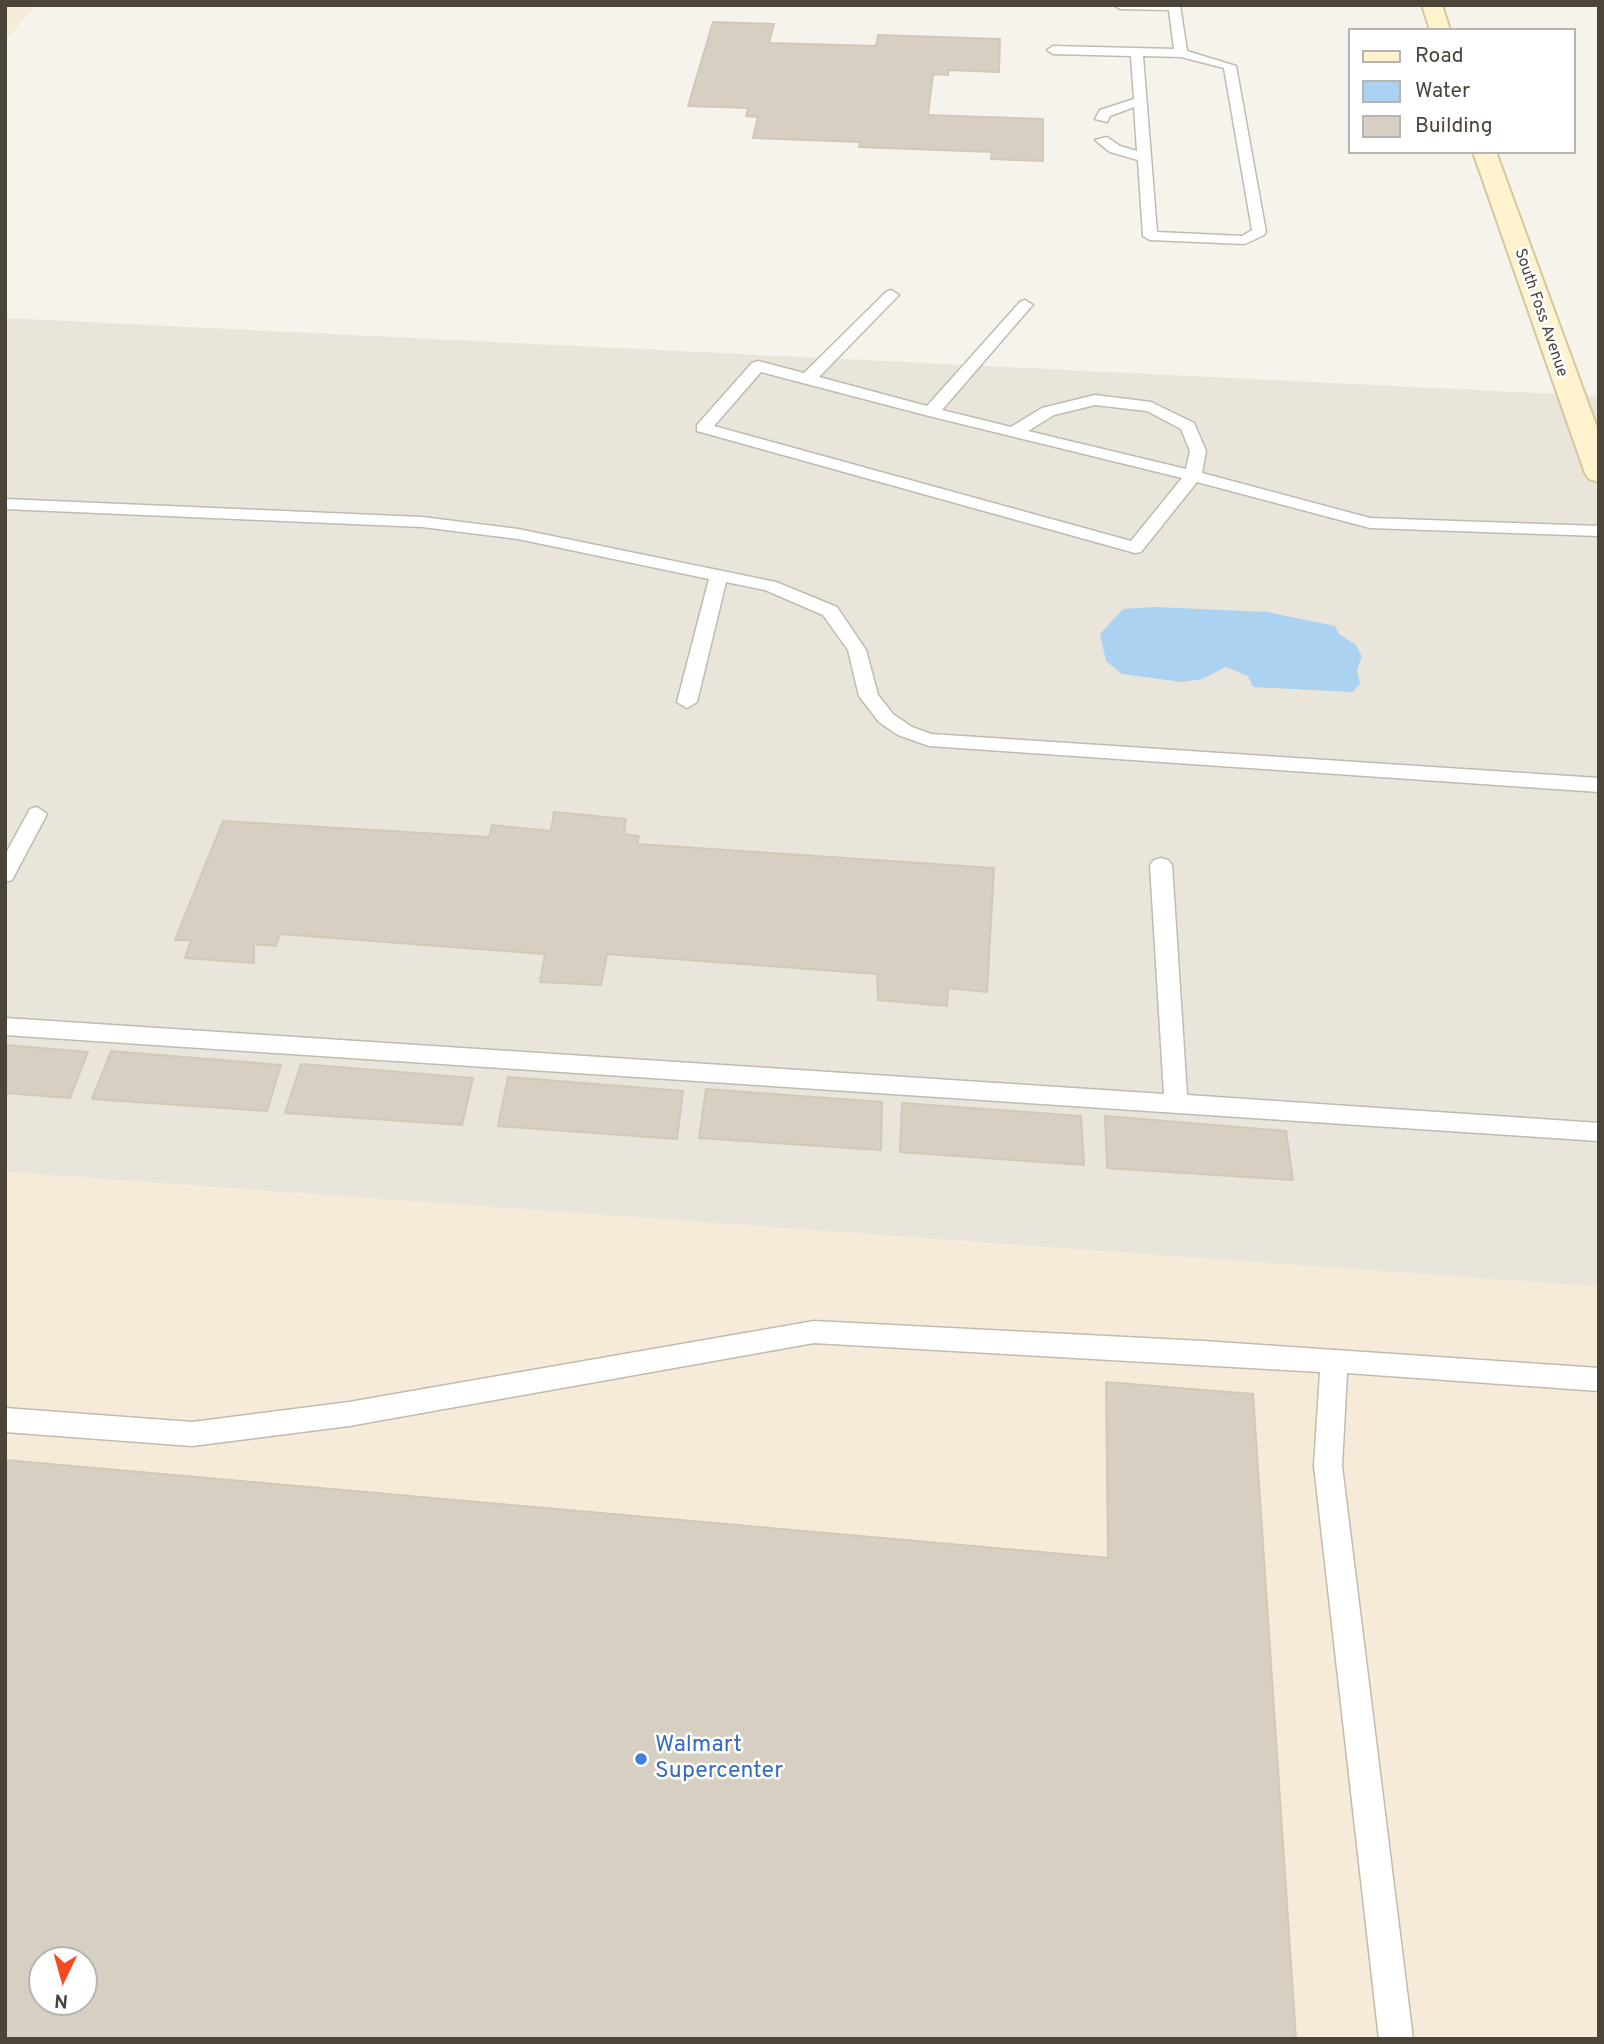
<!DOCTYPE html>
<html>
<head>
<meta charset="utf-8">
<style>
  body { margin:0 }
  #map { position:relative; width:1604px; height:2044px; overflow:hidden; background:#f6f3ec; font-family:Overpass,sans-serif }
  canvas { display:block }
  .frame { position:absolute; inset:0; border:7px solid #4a4439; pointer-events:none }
  .legend { position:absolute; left:1348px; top:28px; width:228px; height:126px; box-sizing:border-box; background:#fff; border:2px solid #b7b4b0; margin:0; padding:9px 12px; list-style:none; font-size:21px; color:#4a4439 }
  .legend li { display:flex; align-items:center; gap:14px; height:35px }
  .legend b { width:35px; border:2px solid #b7b4b0 }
  .north { position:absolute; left:28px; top:1946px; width:70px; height:70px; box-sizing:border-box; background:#fff; border:2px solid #b7b4b0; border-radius:50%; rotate:185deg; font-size:19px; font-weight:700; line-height:28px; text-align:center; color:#4a4439 }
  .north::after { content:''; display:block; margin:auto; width:24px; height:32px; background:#f54923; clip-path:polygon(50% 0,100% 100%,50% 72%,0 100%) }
</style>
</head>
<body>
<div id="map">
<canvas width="1604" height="2044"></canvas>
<div class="frame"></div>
<ul class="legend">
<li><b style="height:9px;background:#fef3ce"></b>Road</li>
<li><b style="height:19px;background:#abd2f0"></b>Water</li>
<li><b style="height:19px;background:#d7cfc2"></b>Building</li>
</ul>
<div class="north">N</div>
</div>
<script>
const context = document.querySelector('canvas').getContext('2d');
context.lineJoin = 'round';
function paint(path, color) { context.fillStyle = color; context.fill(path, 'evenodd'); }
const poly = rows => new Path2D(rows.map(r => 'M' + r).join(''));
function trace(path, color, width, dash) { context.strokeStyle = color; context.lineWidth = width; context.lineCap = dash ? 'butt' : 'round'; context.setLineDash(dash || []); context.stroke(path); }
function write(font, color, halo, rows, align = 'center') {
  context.font = font + ' Overpass,sans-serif'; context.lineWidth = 5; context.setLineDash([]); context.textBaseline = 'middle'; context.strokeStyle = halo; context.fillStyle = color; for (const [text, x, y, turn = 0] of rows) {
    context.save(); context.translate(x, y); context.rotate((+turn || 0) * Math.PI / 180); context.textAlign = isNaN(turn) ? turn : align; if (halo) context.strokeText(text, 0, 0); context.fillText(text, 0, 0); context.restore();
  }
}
const residential = poly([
  [5,318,1599,396,1599,1287,5,1172]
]);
const commercial = poly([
  [5,5,36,5,5,41],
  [5,1172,1599,1287,1599,2039,5,2039],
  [42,1960,84,1960,84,2002,42,2002]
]);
const water = poly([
  [1155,607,1267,612,1335,626,1339,634,1356,645,1362,657,1357,670,1360,683,1353,692,1253,687,1248,676,1226,667,1202,679,1182,682,1122,674,1106,661,1100,634,1123,609]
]);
const building = poly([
  [713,22,774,24,769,43,876,46,878,35,1000,39,999,72,948,70,948,75,933,74,928,115,1043,119,1043,161,991,159,992,152,859,147,860,142,753,138,758,117,746,116,748,108,688,106,713,22],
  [554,812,626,819,624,834,639,836,637,844,994,868,987,992,948,988,947,1006,878,1000,877,974,607,954,601,985,540,982,545,954,280,934,276,946,254,944,254,963,185,958,191,940,175,940,223,821,489,837,492,825,551,831,554,812],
  [5,1045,88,1052,70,1098,5,1093,5,1045],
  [111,1051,281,1065,267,1111,92,1099,111,1051],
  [301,1064,473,1078,462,1125,285,1113,301,1064],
  [508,1077,683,1091,677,1139,498,1126,508,1077],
  [706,1089,882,1102,881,1150,699,1138,706,1089],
  [902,1103,1081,1116,1084,1165,900,1152,902,1103],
  [1105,1116,1286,1131,1293,1180,1107,1168,1105,1116],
  [1106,1382,1253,1394,1296,2039,5,2039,5,1460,1108,1558,1106,1382],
  [42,1960,84,1960,84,2002,42,2002,42,1960]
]);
const lane = poly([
  [1114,5,1180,5,1187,51,1236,66,1266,232,1264,235,1245,244,1150,240,1143,236,1138,160,1110,152,1095,140,1107,137,1120,146,1137,151,1134,107,1110,116,1107,122,1095,119,1100,110,1134,99,1131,56,1053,54,1047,50,1053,46,1174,49,1169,10,1120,9,1114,5],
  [1143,56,1181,57,1224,68,1252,230,1242,236,1157,232,1143,56],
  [891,290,899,295,896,298,819,377,927,406,1020,302,1025,300,1033,305,1030,308,942,410,1011,427,1042,408,1095,395,1151,402,1194,423,1206,451,1202,473,1370,518,1599,526,1599,536,1370,528,1197,482,1141,552,1135,553,697,431,697,425,752,363,758,361,804,373,886,292,891,290],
  [761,372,925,415,1182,478,1131,541,714,426,761,372],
  [1095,405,1147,411,1181,429,1190,451,1186,469,1028,431,1054,415,1095,405],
  [5,499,422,517,518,529,776,582,837,607,866,650,878,695,893,714,912,727,931,734,1599,778,1599,792,929,746,898,735,879,722,859,696,848,650,823,615,765,590,726,582,697,702,687,708,677,702,709,579,518,539,422,527,5,509,5,499],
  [37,807,47,814,12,880,5,882,5,855,30,809,37,807],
  [1161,858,1168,860,1172,865,1187,1095,1599,1123,1599,1141,5,1035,5,1018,1164,1094,1150,865,1154,860,1161,858],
  [814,1321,1203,1341,1599,1368,1599,1391,1347,1373,1342,1466,1413,2039,1379,2039,1314,1466,1320,1372,814,1343,349,1426,192,1446,5,1432,5,1408,192,1422,349,1402,814,1321]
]);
const secondary = poly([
  [1422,5,1442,5,1450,30,1430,30,1422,5],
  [1473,152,1496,152,1599,433,1599,482,1589,479,1585,473,1473,152]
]);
const markers = [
  [641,1759,7,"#3f7fe0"]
];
const farStreetnames = [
  ["South Foss Avenue",1540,313,71]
];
const nearShopnames = [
  ["Walmart",655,1746],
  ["Supercenter",655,1772]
];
paint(residential, '#e9e5da');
paint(commercial, '#f6ebd9');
paint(water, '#abd2f0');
paint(building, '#d7cfc2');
trace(building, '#d2c8b5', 2);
trace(lane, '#c1bbaf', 3);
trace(secondary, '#d4c89d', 4);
paint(lane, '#fff');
paint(secondary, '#fef3ce');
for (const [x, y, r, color] of markers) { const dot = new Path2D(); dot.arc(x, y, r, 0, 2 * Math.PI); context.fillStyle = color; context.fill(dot); trace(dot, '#fff', 2.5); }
write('16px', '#4a4439', '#fff', farStreetnames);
write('23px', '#366cbe', '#fff', nearShopnames, 'left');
</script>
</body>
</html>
